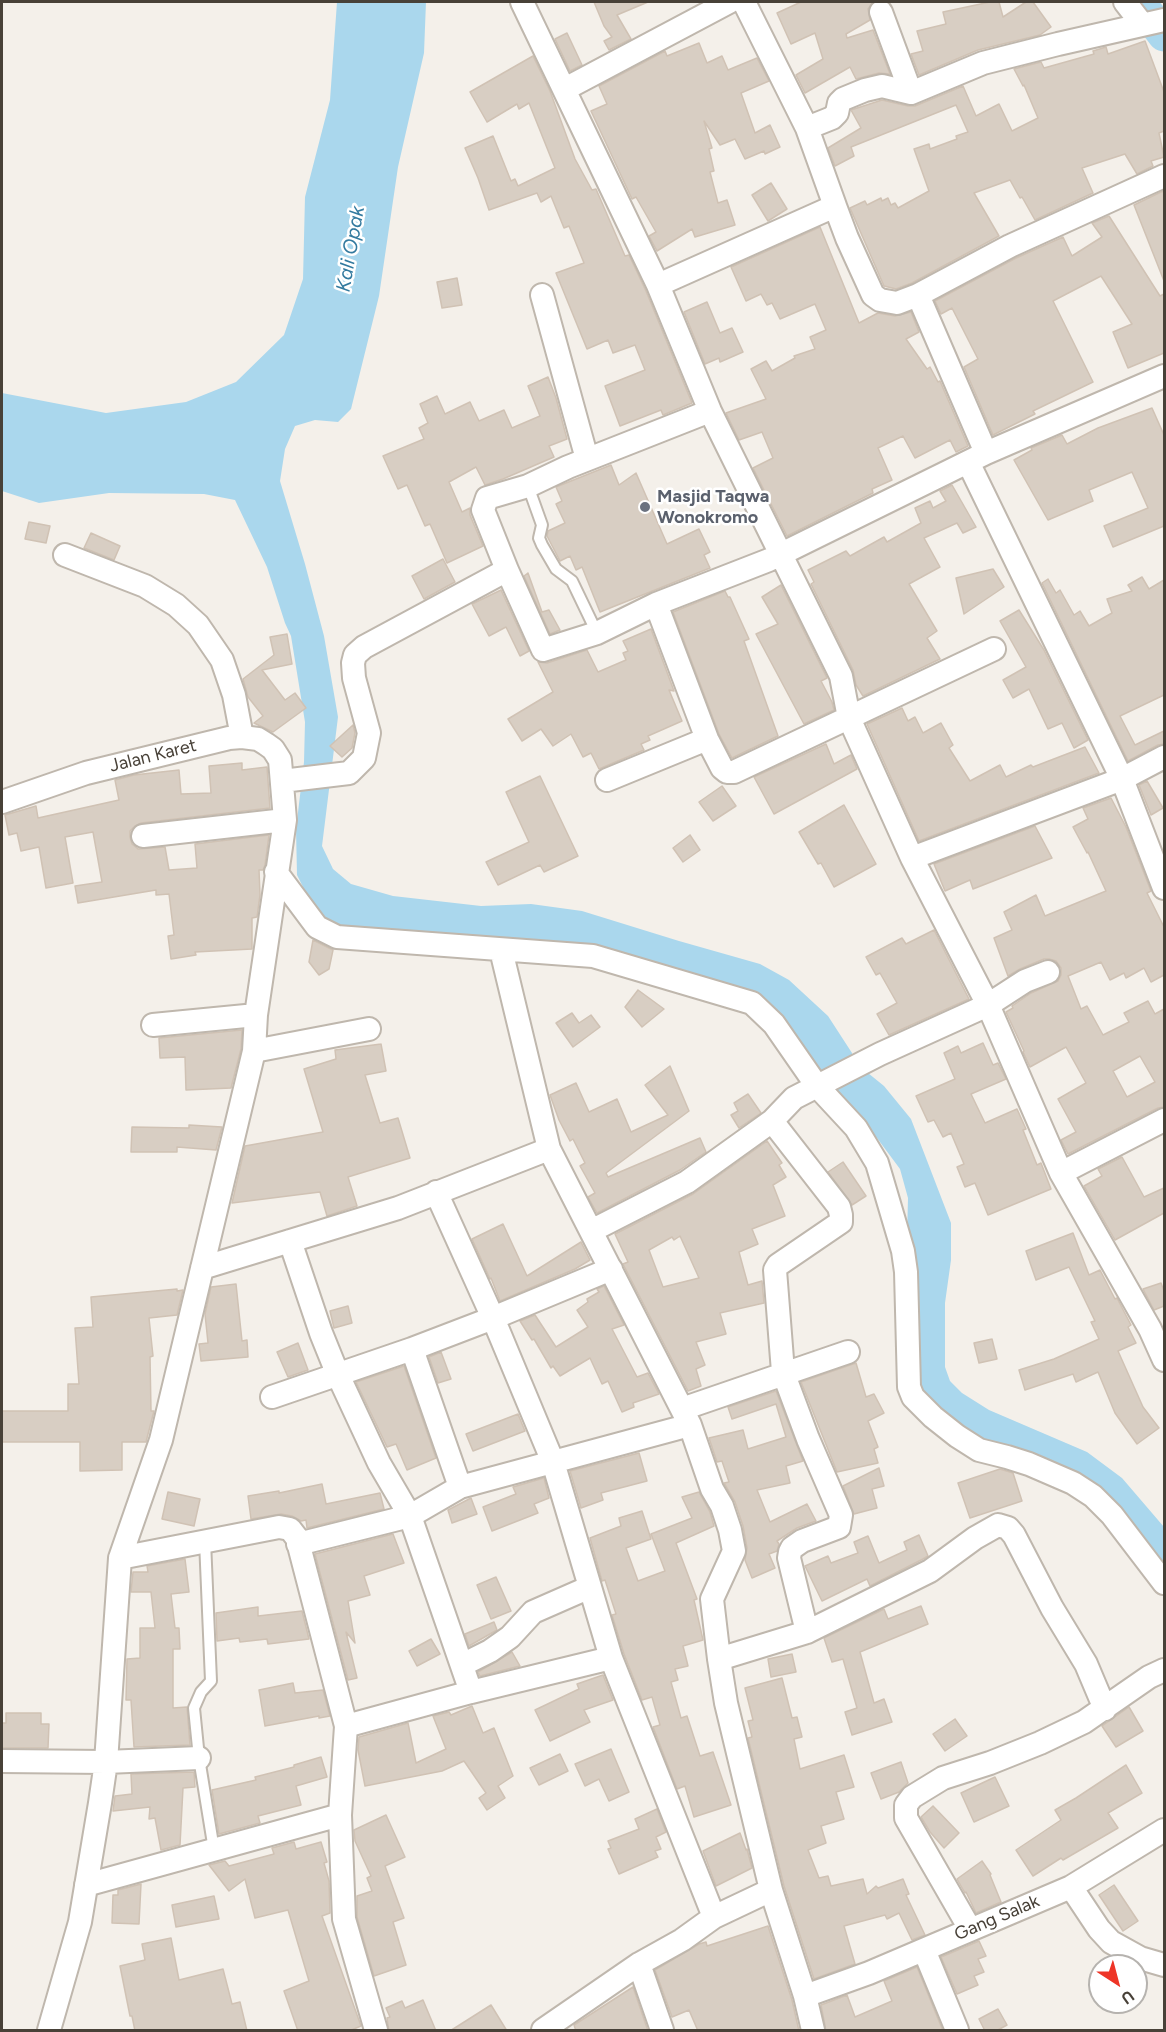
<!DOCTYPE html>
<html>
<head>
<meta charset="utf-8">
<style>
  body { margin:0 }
  #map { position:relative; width:1166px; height:2032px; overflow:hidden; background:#f4f0ea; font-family:Figtree,sans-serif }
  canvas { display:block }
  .frame { position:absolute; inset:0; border:3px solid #484138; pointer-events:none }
  .north { position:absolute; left:1088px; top:1954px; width:60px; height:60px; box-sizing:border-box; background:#fff; border:2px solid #b6b3af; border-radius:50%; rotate:144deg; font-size:16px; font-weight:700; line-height:24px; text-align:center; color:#484138 }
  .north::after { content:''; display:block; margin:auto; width:21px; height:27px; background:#ee3527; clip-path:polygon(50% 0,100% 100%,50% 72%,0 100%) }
</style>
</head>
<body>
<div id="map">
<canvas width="1166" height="2032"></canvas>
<div class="frame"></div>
<div class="north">U</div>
</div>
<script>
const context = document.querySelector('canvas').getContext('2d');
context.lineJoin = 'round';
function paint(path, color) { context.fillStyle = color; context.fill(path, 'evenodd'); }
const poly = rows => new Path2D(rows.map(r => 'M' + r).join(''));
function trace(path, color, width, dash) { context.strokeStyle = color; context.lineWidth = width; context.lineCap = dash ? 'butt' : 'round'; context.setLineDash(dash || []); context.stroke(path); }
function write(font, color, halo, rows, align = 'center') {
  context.font = font + ' Figtree,sans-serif'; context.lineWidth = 5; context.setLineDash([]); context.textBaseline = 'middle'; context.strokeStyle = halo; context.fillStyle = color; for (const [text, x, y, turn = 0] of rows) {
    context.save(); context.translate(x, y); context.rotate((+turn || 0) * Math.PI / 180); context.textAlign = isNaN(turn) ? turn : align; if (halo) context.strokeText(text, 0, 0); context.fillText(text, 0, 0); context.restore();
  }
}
const water = poly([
  [337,2,426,2,424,53,398,167,379,296,351,409,338,422,315,420,295,426,285,449,280,481,305,564,324,636,338,717,322,846,333,869,351,884,393,896,481,906,531,904,582,911,679,941,760,964,789,980,828,1016,852,1053,852,1060,884,1086,911,1119,951,1223,951,1260,945,1303,945,1367,950,1381,962,1393,989,1410,1087,1452,1122,1478,1164,1527,1164,1566,1119,1508,1095,1484,1065,1466,1036,1456,979,1442,917,1389,907,1237,908,1198,900,1169,877,1138,751,1011,595,949,329,927,315,911,297,875,296,829,304,762,305,722,291,636,285,623,267,567,235,500,204,494,109,493,39,503,2,491,2,393,106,413,186,402,236,382,284,335,303,279,305,197,330,100]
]);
const river = poly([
  [1139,2,1164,35]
]);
const building = poly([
  [594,2,648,2,617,15,631,39,609,50,604,41,612,37,604,26,594,2],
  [801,2,873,2,868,9,870,20,846,34,847,38,873,30,890,74,879,73,856,79,850,67,805,93,796,75,823,59,815,33,791,44,777,13,801,2],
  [990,2,999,2,1003,17,1026,2,1033,2,1051,27,1040,35,978,50,919,75,911,54,923,51,917,31,946,24,943,12,990,2],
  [567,33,582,65,570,71,555,39,567,33],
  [1145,41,1164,92,1164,131,1159,133,1164,157,1151,161,1153,166,1137,174,1125,154,1082,168,1093,193,1035,220,1022,197,1020,198,1010,180,974,193,999,236,912,283,896,289,884,286,850,208,865,201,867,205,881,198,882,201,888,198,891,205,895,203,898,208,929,191,914,149,929,144,930,149,957,139,956,136,968,132,956,105,851,147,854,156,835,166,828,148,861,128,851,110,882,100,908,106,915,106,963,86,976,116,999,104,1012,131,1038,118,1024,85,1023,86,1014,69,1041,62,1044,68,1094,54,1093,51,1106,47,1108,54,1145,41],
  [699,43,707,63,722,56,728,70,757,58,769,81,741,93,755,133,770,125,780,147,765,154,764,151,745,159,735,139,720,145,704,121,712,148,709,149,714,171,710,172,718,203,727,200,735,225,695,237,692,229,657,251,649,236,656,232,636,197,632,199,591,111,607,104,599,86,665,51,667,56,699,43],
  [533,56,550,91,575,159,592,190,596,189,625,256,629,255,646,291,692,403,663,415,661,410,620,426,605,386,645,370,635,345,613,353,608,340,587,349,556,273,584,263,569,226,564,228,551,196,541,202,537,193,489,210,478,178,465,148,493,136,511,181,515,179,518,186,555,168,529,103,519,109,517,104,487,122,470,92,533,56],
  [771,183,787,209,768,221,752,195,771,183],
  [1163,191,1164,194,1164,281,1134,205,1163,191],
  [1109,216,1160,296,1164,294,1164,353,1128,368,1113,332,1132,324,1101,276,1053,301,1093,382,1033,411,1035,414,993,435,964,367,978,359,952,308,941,314,935,301,1016,258,1063,237,1072,256,1102,237,1092,223,1109,216],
  [820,227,859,323,878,313,895,316,911,312,919,332,906,339,927,369,930,367,938,382,940,381,968,446,956,452,950,440,915,458,903,436,878,448,892,480,872,489,873,493,787,536,753,468,773,458,762,432,739,440,726,413,766,399,751,369,766,361,772,371,795,358,794,356,815,349,810,337,826,330,815,304,780,319,772,303,767,305,761,294,746,301,731,267,820,227],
  [457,278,462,305,442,308,437,282,457,278],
  [707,302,720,333,732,328,743,352,720,362,719,358,705,364,684,312,707,302],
  [548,377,556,398,567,439,549,446,554,457,503,479,485,485,476,467,449,482,462,512,470,508,470,515,483,546,447,563,430,524,425,526,407,485,398,489,383,456,424,439,419,428,428,423,420,404,437,396,445,414,470,402,479,421,504,410,512,428,540,416,528,386,548,377],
  [1152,408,1164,435,1164,526,1113,547,1104,526,1148,508,1132,472,1089,490,1093,501,1048,520,1014,460,1032,450,1031,448,1062,435,1067,444,1098,428,1152,408],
  [611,465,619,485,636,473,667,544,699,529,710,552,704,555,710,568,600,612,582,567,576,570,570,556,560,561,547,536,548,531,565,523,556,504,562,501,556,487,611,465],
  [952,485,976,527,963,533,957,523,924,538,940,567,909,584,937,631,927,638,940,659,863,696,856,685,853,670,811,584,814,582,808,570,846,551,850,556,884,537,887,542,921,523,915,508,930,501,933,508,946,501,940,491,952,485],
  [29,522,50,526,46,543,25,539,29,522],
  [91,533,120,546,114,560,84,548,91,533],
  [443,559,455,582,424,599,412,576,443,559],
  [993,569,1004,587,964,614,956,578,993,569],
  [528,573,542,612,549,610,560,630,550,634,524,576,528,573],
  [1142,577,1149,589,1164,580,1164,695,1120,716,1135,745,1164,731,1164,744,1158,745,1128,761,1042,583,1048,579,1056,593,1060,590,1074,615,1080,611,1089,626,1112,613,1107,599,1132,591,1128,585,1142,577],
  [781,585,827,678,821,681,832,702,834,710,804,724,756,634,778,624,762,597,781,585],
  [501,590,529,651,520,656,506,627,489,636,472,604,501,590],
  [725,591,728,597,730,597,749,639,744,641,778,736,732,758,719,734,673,612,725,591],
  [1019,610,1044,650,1088,740,1074,748,1062,723,1048,729,1029,689,1013,698,1003,680,1026,667,1000,621,1019,610],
  [651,629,674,691,669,690,682,721,648,736,650,740,641,744,644,750,599,769,591,753,583,757,571,734,553,746,541,729,522,741,508,719,553,692,538,662,547,663,587,650,598,672,626,660,623,653,628,651,623,641,651,629],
  [287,634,292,664,262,670,285,700,295,693,306,708,273,732,254,723,263,716,248,697,243,679,274,655,270,637,287,634],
  [902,708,908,721,915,717,923,733,941,723,953,745,949,748,970,781,1000,765,1006,777,1031,765,1033,767,1085,747,1099,773,919,841,867,724,902,708],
  [353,725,355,733,352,748,342,757,330,746,353,725],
  [826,744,834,764,851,755,857,769,774,814,754,777,826,744],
  [242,763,242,770,267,767,270,808,141,823,135,826,130,831,130,837,132,844,138,849,165,847,169,870,197,868,195,844,269,835,265,865,263,870,259,870,260,895,257,917,252,918,252,949,195,952,196,955,171,959,168,936,174,935,169,894,156,895,156,890,78,903,75,886,102,882,93,832,65,837,73,883,46,888,39,847,21,851,17,833,9,835,5,815,36,806,38,818,119,800,115,780,134,775,179,770,181,794,211,793,209,766,242,763],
  [540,776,578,856,544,872,540,865,498,885,486,862,529,842,506,792,540,776],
  [1147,781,1163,808,1151,815,1139,785,1147,781],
  [722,786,736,806,713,821,699,802,722,786],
  [1111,798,1126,827,1151,891,1147,893,1164,927,1164,975,1151,982,1144,968,1126,978,1124,973,1110,980,1101,962,1068,976,1081,1009,1087,1006,1103,1035,1129,1022,1124,1013,1148,1001,1155,1014,1164,1009,1164,1107,1158,1108,1068,1154,1061,1140,1076,1132,1058,1099,1086,1083,1066,1047,1030,1067,1023,1052,1024,1051,1006,1012,1013,1008,1012,1006,1031,993,1058,981,1061,975,1061,968,1056,961,1049,959,1044,959,1020,969,1008,976,994,938,1012,930,1004,912,1036,895,1045,916,1106,891,1088,852,1087,853,1073,827,1088,819,1083,808,1111,798],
  [1140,1056,1155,1082,1127,1097,1113,1071,1140,1056],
  [844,805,876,864,834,887,821,863,818,864,799,832,844,805],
  [1035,826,1052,858,973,889,970,880,945,891,934,864,1035,826],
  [690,835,700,850,683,862,673,848,690,835],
  [934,930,969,999,889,1035,877,1014,897,1003,880,973,876,975,866,957,902,938,906,944,934,930],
  [313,940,333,950,329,969,319,975,309,962,313,940],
  [638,990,664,1009,642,1027,625,1007,638,990],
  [572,1013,579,1023,591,1015,600,1027,573,1047,556,1023,572,1013],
  [242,1030,241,1049,231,1088,186,1090,185,1057,160,1058,159,1038,242,1030],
  [983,1043,993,1065,998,1063,1006,1079,971,1094,985,1123,1017,1109,1026,1129,1023,1130,1037,1165,1041,1163,1051,1189,988,1215,975,1183,965,1187,957,1167,964,1164,951,1133,943,1137,934,1120,928,1122,916,1096,955,1079,944,1053,958,1046,961,1053,983,1043],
  [381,1044,386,1071,365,1075,380,1123,398,1118,410,1158,348,1177,357,1206,327,1216,320,1192,232,1203,245,1146,323,1132,304,1069,336,1059,335,1050,381,1044],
  [670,1066,689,1111,606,1173,608,1177,700,1138,706,1152,680,1170,597,1213,588,1197,595,1193,580,1166,585,1163,573,1139,570,1141,559,1120,550,1095,576,1083,589,1112,617,1099,631,1132,668,1115,645,1085,670,1066],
  [748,1094,761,1113,739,1128,731,1115,738,1111,734,1103,748,1094],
  [189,1125,222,1127,216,1150,177,1147,177,1152,131,1152,132,1127,189,1128,189,1125],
  [767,1141,782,1163,779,1165,786,1177,773,1185,785,1216,752,1229,758,1244,739,1252,748,1285,762,1281,764,1303,720,1313,726,1334,696,1342,705,1365,696,1369,701,1386,688,1391,624,1266,623,1264,628,1262,615,1234,693,1194,767,1141],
  [680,1236,699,1278,663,1287,649,1250,672,1237,674,1240,680,1236],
  [1122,1157,1144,1197,1164,1188,1164,1213,1115,1240,1084,1186,1102,1176,1098,1169,1122,1157],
  [843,1162,866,1196,852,1205,828,1172,843,1162],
  [503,1224,527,1276,581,1242,590,1260,575,1269,500,1301,491,1278,490,1279,472,1239,503,1224],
  [1073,1233,1089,1275,1100,1270,1115,1299,1117,1298,1131,1325,1128,1327,1136,1343,1118,1351,1143,1407,1159,1428,1137,1444,1115,1413,1098,1372,1076,1382,1073,1374,1025,1390,1019,1370,1054,1359,1099,1339,1091,1322,1095,1321,1069,1267,1036,1280,1026,1251,1073,1233],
  [1161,1283,1164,1291,1164,1306,1154,1310,1143,1289,1161,1283],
  [236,1284,242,1341,247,1340,248,1357,201,1361,199,1344,208,1343,205,1314,211,1287,236,1284],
  [604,1286,624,1325,612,1329,637,1377,648,1373,659,1394,633,1403,634,1407,622,1412,608,1381,602,1384,590,1358,560,1376,553,1366,551,1368,534,1339,532,1340,520,1321,535,1315,556,1347,588,1327,577,1310,588,1302,587,1299,599,1292,597,1289,604,1286],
  [177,1289,177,1291,183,1290,177,1315,149,1318,153,1356,150,1357,151,1411,154,1411,146,1442,122,1442,122,1470,80,1471,80,1442,2,1442,2,1411,68,1411,68,1384,79,1384,75,1328,93,1327,91,1297,177,1289],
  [348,1306,352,1323,334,1328,330,1311,348,1306],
  [992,1339,997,1359,979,1363,974,1343,992,1339],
  [298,1343,308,1370,288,1377,277,1352,298,1343],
  [441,1352,451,1379,438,1383,429,1357,441,1352],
  [856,1363,866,1397,874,1394,884,1413,868,1421,878,1447,874,1449,878,1463,837,1472,801,1382,856,1363],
  [404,1366,436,1458,407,1470,396,1444,387,1447,356,1382,404,1366],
  [776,1391,803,1461,786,1466,790,1483,757,1490,770,1522,807,1504,816,1521,797,1528,777,1541,779,1544,777,1551,769,1554,775,1568,752,1578,745,1560,747,1548,743,1526,735,1502,724,1483,729,1482,722,1461,717,1462,709,1438,743,1430,748,1449,786,1437,776,1404,732,1419,728,1407,776,1391],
  [518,1414,525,1431,473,1451,466,1434,518,1414],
  [639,1453,647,1481,601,1493,603,1500,581,1508,570,1471,639,1453],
  [879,1468,884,1486,872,1489,877,1508,854,1514,843,1486,879,1468],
  [1000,1469,1013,1473,1022,1501,970,1518,958,1483,1000,1469],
  [544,1478,549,1498,534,1504,538,1513,492,1531,483,1507,516,1494,513,1487,544,1478],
  [322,1484,326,1504,380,1493,384,1509,307,1528,306,1520,301,1521,292,1516,281,1514,251,1519,248,1496,279,1491,279,1493,322,1484],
  [168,1492,200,1499,194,1526,162,1519,168,1492],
  [699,1492,710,1512,714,1526,676,1543,697,1599,694,1600,703,1640,683,1646,688,1666,675,1669,678,1680,671,1682,681,1718,687,1716,700,1756,713,1752,731,1805,694,1817,685,1786,677,1789,653,1727,660,1725,652,1697,642,1700,624,1654,612,1615,616,1614,605,1580,602,1581,590,1538,621,1526,619,1518,642,1511,651,1539,626,1548,638,1581,665,1571,651,1534,692,1518,682,1497,699,1492],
  [471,1498,477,1514,452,1523,448,1510,471,1498],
  [393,1534,404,1563,364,1576,370,1595,348,1601,355,1643,346,1632,357,1678,348,1680,315,1554,393,1534],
  [919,1535,928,1556,923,1559,870,1586,867,1579,822,1601,805,1566,828,1556,831,1563,858,1553,854,1542,868,1536,879,1563,907,1550,904,1542,919,1535],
  [185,1559,189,1592,171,1594,175,1628,179,1628,180,1649,173,1649,173,1708,187,1707,190,1745,134,1747,131,1700,126,1700,127,1659,140,1658,140,1628,155,1628,151,1592,131,1592,133,1572,148,1572,147,1566,185,1559],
  [496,1577,511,1611,491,1619,477,1585,496,1577],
  [921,1606,928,1624,860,1652,874,1703,884,1699,892,1722,852,1735,845,1712,857,1708,843,1659,832,1662,824,1638,884,1609,888,1619,921,1606],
  [258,1607,258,1616,302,1611,309,1639,268,1644,267,1639,240,1642,239,1638,217,1641,216,1613,258,1607],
  [494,1622,497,1630,469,1646,465,1634,494,1622],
  [431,1639,440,1654,417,1666,409,1651,431,1639],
  [512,1652,520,1666,480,1676,478,1672,512,1652],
  [792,1654,796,1672,771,1677,768,1659,792,1654],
  [603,1675,613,1700,584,1710,590,1722,550,1741,535,1710,579,1689,577,1684,603,1675],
  [782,1678,792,1718,797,1717,802,1737,794,1739,800,1769,844,1755,854,1787,836,1792,844,1819,821,1826,826,1843,808,1850,819,1878,828,1876,831,1886,863,1879,867,1894,876,1886,878,1888,903,1879,909,1894,906,1895,925,1935,912,1940,899,1913,887,1919,885,1915,844,1926,855,1964,814,1979,784,1886,748,1738,752,1737,748,1721,753,1720,745,1688,782,1678],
  [293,1683,295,1693,323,1690,330,1716,319,1718,319,1716,265,1726,259,1690,293,1683],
  [472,1706,483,1733,494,1728,513,1776,498,1786,505,1798,487,1810,479,1798,486,1793,464,1761,442,1771,365,1786,358,1750,359,1737,408,1723,416,1763,446,1749,433,1716,449,1712,451,1715,472,1706],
  [1129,1707,1143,1731,1116,1747,1102,1726,1129,1707],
  [6,1713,41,1713,41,1724,49,1724,48,1748,2,1748,2,1723,6,1723,6,1713],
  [955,1719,967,1736,945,1751,933,1734,955,1719],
  [611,1749,629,1792,609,1801,599,1779,585,1786,575,1764,611,1749],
  [560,1754,568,1771,539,1785,530,1768,560,1754],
  [321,1757,327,1777,296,1786,301,1805,258,1816,260,1823,219,1834,212,1790,256,1780,255,1777,294,1767,294,1765,321,1757],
  [901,1762,908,1783,899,1792,881,1799,871,1773,901,1762],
  [1126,1765,1142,1793,1108,1813,1118,1828,1063,1860,1061,1858,1033,1876,1016,1850,1061,1820,1055,1810,1076,1798,1126,1765],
  [194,1772,195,1787,183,1788,180,1845,161,1850,155,1818,149,1819,150,1807,113,1811,115,1796,132,1794,131,1774,194,1772],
  [995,1777,1009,1806,974,1822,961,1793,995,1777],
  [933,1806,959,1833,944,1848,930,1832,921,1817,933,1806],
  [657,1809,666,1832,656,1837,661,1849,655,1851,658,1857,619,1874,608,1849,611,1848,608,1841,639,1829,635,1819,657,1809],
  [386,1815,405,1857,385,1866,404,1918,393,1922,406,1965,374,1976,357,1917,357,1896,372,1891,367,1878,371,1876,355,1841,354,1830,386,1815],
  [740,1833,746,1850,747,1849,752,1868,716,1886,703,1851,740,1833],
  [294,1842,296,1849,321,1842,327,1862,324,1863,329,1881,330,1913,322,1916,361,2026,349,2031,298,2031,284,1991,309,1981,288,1910,255,1918,245,1879,229,1891,209,1865,225,1861,229,1866,274,1854,272,1848,294,1842],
  [982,1861,991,1874,990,1875,1001,1902,976,1913,966,1892,965,1893,957,1879,982,1861],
  [141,1884,139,1924,112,1923,113,1895,118,1895,118,1890,141,1884],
  [1114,1885,1138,1921,1123,1931,1099,1895,1114,1885],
  [214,1896,219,1919,176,1927,172,1905,214,1896],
  [768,1926,792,2000,799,2031,698,2031,689,2010,672,2017,655,1970,699,1944,706,1942,707,1946,768,1926],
  [171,1938,179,1980,223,1969,232,2004,240,2002,247,2031,135,2031,132,2016,130,2016,120,1966,145,1960,142,1944,171,1938],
  [979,1941,986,1956,978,1959,984,1972,974,1976,978,1985,957,1994,941,1957,979,1941],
  [917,1967,943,2031,826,2031,821,2005,847,1995,855,2017,892,2001,884,1981,917,1967],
  [633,1987,648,2031,576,2031,574,2025,633,1987],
  [423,2000,436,2031,389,2031,387,2018,390,2017,386,2008,402,2001,405,2008,423,2000],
  [491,2005,507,2031,450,2031,491,2005],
  [998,2009,1007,2025,996,2031,985,2031,979,2019,998,2009]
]);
const service = poly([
  [528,486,542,525,539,538,542,545,556,569,572,581,597,633],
  [205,1541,211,1681,201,1692,194,1708,199,1758,214,1850]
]);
const minor = poly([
  [522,2,658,285,710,411,841,676,849,718,912,858,988,1005,1061,1173,1150,1329,1164,1360],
  [744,2,807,128,835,206],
  [1125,2,1142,24],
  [881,12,911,93],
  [565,89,729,2],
  [807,128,832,118,837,113,839,103,843,99,865,90,882,86,911,93,983,63,1058,44,1164,20],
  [658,285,835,206,847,238,873,295,880,300,897,303,918,295,1010,246,1164,176],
  [542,295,587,459],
  [918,295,986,453],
  [710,411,568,467,528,486,487,498,483,510,507,570,543,650,597,633,656,604,769,560,986,453,1164,376],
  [968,462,1122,779,1164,888],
  [65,555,145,586,176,605,198,625,222,660,234,695,242,737],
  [656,604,707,739,722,768,727,772,734,772,994,649],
  [607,780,707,739],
  [282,781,349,773,364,758,369,733,354,678,353,663,355,655,364,647,507,570],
  [2,802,86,773,229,738,242,737,258,739,266,744,273,749,280,760,285,820,256,1015,254,1051,161,1440,120,1558,106,1762,100,1803,80,1922,49,2030],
  [143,836,285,820],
  [912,858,1122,779,1164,757],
  [276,872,317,927,337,937,593,956,752,1003,774,1024,817,1086,856,1128,877,1163,903,1251,906,1272,909,1387,913,1397,933,1417,957,1436,979,1450,1007,1457,1029,1464,1073,1483,1093,1496,1112,1515,1164,1583],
  [501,950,549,1149,690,1425,712,1489,722,1506,730,1530,734,1551,712,1599,719,1659,726,1703,771,1890,805,1996,813,2030],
  [153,1025,256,1015],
  [254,1051,369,1029],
  [772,1121,839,1207,841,1215,841,1222,778,1265,775,1270,783,1372,808,1439,841,1515,839,1527,802,1541,792,1548,790,1552,789,1558,807,1632],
  [1061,1173,1164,1120],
  [436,1192,493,1318,553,1462,611,1658,714,1917],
  [591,1231,687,1182,772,1121,794,1098,880,1054,988,1005,1025,981,1048,972],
  [290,1241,321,1333,338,1375,379,1463,410,1516,471,1692],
  [202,1268,398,1208,549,1149],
  [412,1349,460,1487],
  [272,1397,412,1349,493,1318,611,1269],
  [682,1409,848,1352],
  [298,1544,410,1516,460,1487,690,1425],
  [120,1558,279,1527,290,1529,297,1538,346,1726,340,1815,344,1919,376,2030],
  [719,1659,807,1632,930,1571,975,1538,998,1525,1008,1528,1014,1535,1052,1608,1086,1664,1105,1709],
  [462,1665,490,1651,510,1637,533,1612,590,1587],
  [346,1726,471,1692,611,1658],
  [2,1761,106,1762,199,1758],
  [86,1885,340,1815],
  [1071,1887,1099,1929,1111,1942,1140,1958,1164,1965],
  [970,1929,906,1818,906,1805,912,1797,943,1778,990,1763,1040,1743,1084,1722,1149,1677,1164,1670],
  [924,1950,957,2030],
  [639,1964,662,2030],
  [805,1996,869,1973,1071,1887,1164,1830],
  [543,2030,639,1964,682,1940,714,1917,771,1890]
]);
const markers = [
  [645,507,6,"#6b7280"]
];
const worshipNames = [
  ["Masjid Taqwa",657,497],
  ["Wonokromo",657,518]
];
const streetNames = [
  ["Jalan Karet",153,756,-14],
  ["Gang Salak",997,1918,-23]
];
const waterNames = [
  ["Kali Opak",351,249,-80]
];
paint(water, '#aad7ed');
trace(river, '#aad7ed', 33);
paint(building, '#d8cec3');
trace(building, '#d0c2b4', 1.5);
trace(service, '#bfb7ad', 14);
trace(minor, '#bfb7ad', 26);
trace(service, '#fff', 10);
trace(minor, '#fff', 22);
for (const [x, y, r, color] of markers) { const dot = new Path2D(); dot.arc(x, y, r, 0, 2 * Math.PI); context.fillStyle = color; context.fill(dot); trace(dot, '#fff', 2); }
write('bold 18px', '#5b616d', '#fff', worshipNames, 'left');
write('18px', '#484138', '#fff', streetNames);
write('italic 20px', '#337a9f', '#fff', waterNames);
</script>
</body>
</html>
